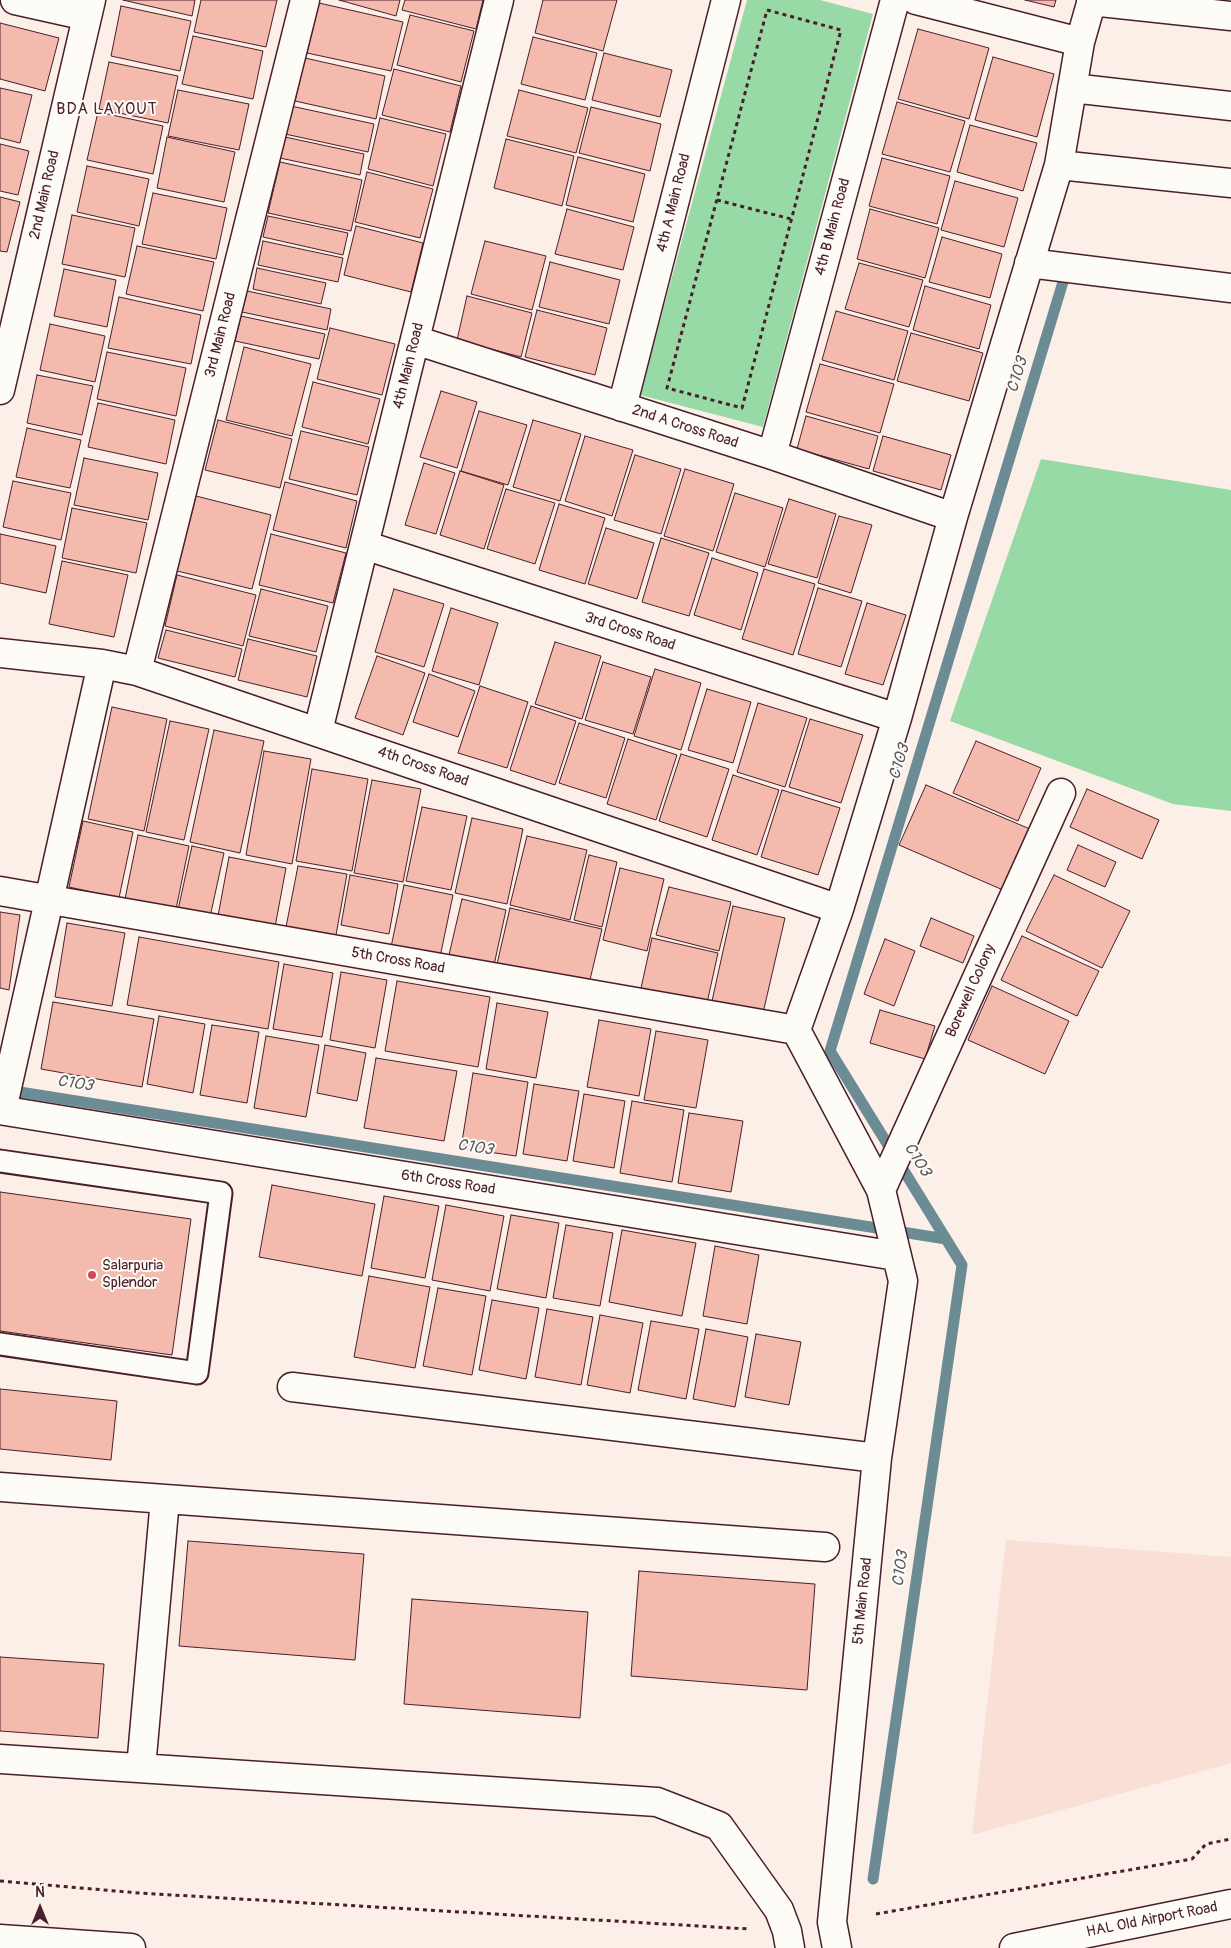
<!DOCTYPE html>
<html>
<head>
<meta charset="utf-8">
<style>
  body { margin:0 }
  #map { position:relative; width:1231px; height:1948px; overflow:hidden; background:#fbefe8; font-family:Pangolin,sans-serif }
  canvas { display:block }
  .north { position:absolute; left:15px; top:1883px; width:50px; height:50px; -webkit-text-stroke:4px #fdfcf7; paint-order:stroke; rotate:0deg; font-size:14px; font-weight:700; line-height:20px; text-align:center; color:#4a1f2b }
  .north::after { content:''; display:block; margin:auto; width:18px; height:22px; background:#4a1f2b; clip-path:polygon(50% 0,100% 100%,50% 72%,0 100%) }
</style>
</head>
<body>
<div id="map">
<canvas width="1231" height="1948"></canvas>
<div class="north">N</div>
</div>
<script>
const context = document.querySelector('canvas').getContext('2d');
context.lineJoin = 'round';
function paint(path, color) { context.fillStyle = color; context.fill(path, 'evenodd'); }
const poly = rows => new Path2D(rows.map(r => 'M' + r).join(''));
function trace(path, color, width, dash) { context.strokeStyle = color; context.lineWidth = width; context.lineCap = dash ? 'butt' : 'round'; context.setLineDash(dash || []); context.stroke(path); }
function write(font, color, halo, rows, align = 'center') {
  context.font = font + ' Pangolin,sans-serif'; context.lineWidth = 4; context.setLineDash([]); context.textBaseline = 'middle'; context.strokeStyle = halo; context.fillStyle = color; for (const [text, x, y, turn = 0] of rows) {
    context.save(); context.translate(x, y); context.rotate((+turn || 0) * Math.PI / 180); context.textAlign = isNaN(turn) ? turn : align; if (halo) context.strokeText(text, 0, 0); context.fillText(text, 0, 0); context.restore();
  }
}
const built = poly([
  [1006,1540,1231,1557,1231,1763,972,1835]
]);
const green = poly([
  [747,0,820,0,873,14,763,427,640,395],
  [1041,459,1231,490,1231,811,1173,804,950,721]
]);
const stream = poly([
  [7,1090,946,1239],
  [873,1879,962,1265,830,1051,1066,272]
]);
const building = poly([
  [123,0,195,0,192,16,123,0],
  [201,0,277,0,266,47,194,32,201,0],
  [339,0,400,0,396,16,339,0],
  [405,0,483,0,476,29,402,10,405,0],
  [543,0,617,0,603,51,535,33,543,0],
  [1025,0,1056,0,1054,7,1025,0],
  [319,3,403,22,391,71,307,53,319,3],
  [121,6,191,21,180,71,111,56,121,6],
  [410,15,474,31,461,82,397,65,410,15],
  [0,23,59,38,45,91,0,79,0,23],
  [918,29,989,48,969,119,898,99,918,29],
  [193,36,263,51,253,99,182,84,193,36],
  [533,37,597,53,585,100,521,84,533,37],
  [604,53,672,70,660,117,592,100,604,53],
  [993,57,1054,74,1037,137,975,120,993,57],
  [305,58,385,76,376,119,295,101,305,58],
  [109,62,178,76,168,123,99,109,109,62],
  [394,69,461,86,450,132,382,115,394,69],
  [0,88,32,95,20,143,0,138,0,88],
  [178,90,249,104,239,150,168,136,178,90],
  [519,90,588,108,576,153,507,136,519,90],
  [897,102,965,121,950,172,882,154,897,102],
  [291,106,374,124,368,152,285,134,291,106],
  [591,107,661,124,650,171,579,153,591,107],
  [98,112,163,126,153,174,87,160,98,112],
  [380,118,446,134,433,186,368,169,380,118],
  [970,125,1037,143,1023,191,957,172,970,125],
  [167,137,235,152,224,202,157,188,167,137],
  [285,137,364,154,360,175,280,158,285,137],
  [506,139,574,156,562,206,494,188,506,139],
  [0,144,29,151,18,195,0,191,0,144],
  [578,157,645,174,633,222,566,205,578,157],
  [882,158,950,176,937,224,869,206,882,158],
  [280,162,362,180,351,231,268,213,280,162],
  [87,166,149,179,139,226,77,212,87,166],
  [367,172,433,189,420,238,355,222,367,172],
  [955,181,1018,198,1004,247,941,230,955,181],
  [153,193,227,208,216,259,142,244,153,193],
  [0,197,20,202,7,252,0,251,0,197],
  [567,209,634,227,623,270,555,254,567,209],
  [870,209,939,228,925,278,857,259,870,209],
  [72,215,135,228,125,277,62,264,72,215],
  [268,216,348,233,343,255,263,237,268,216],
  [356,226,423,243,411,292,344,275,356,226],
  [942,237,1002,254,990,298,929,282,942,237],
  [263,241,343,258,338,282,258,265,263,241],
  [485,241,546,256,532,310,471,294,485,241],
  [137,246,214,262,203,311,126,294,137,246],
  [550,262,620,280,609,324,539,307,550,262],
  [859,263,923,280,909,327,845,309,859,263],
  [257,268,326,283,321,304,253,289,257,268],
  [64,269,116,280,107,327,54,316,64,269],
  [925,286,991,305,979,349,913,330,925,286],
  [247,291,331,309,327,330,242,312,247,291],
  [467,296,532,313,521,357,457,340,467,296],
  [119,297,201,315,191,364,108,348,119,297],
  [537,310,607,328,595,375,525,357,537,310],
  [836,311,908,331,894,380,822,360,836,311],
  [241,316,325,334,319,359,235,341,241,316],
  [50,324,105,336,95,382,40,370,50,324],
  [330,328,395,344,382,395,317,379,330,328],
  [911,333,983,353,969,401,897,381,911,333],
  [244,347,311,364,292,436,226,420,244,347],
  [107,352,186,368,176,416,97,399,107,352],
  [820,364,894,384,880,433,806,412,820,364],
  [37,375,93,386,82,435,27,423,37,375],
  [313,382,380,399,368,444,302,427,313,382],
  [441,391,477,402,457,468,420,457,441,391],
  [98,403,175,420,166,464,88,447,98,403],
  [479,411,527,425,508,485,461,471,479,411],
  [806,416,878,436,869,469,797,449,806,416],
  [218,420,292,439,280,488,205,470,218,420],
  [533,420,581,434,560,501,513,487,533,420],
  [27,428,81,440,70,488,16,477,27,428],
  [301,431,369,447,357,495,289,479,301,431],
  [585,436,633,450,612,516,565,501,585,436],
  [883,436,951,455,941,490,873,471,883,436],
  [635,455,681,469,661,534,614,520,635,455],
  [84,458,158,473,148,520,74,505,84,458],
  [424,463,455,473,436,534,405,525,424,463],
  [685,469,734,484,713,551,664,536,685,469],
  [460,471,504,485,484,549,440,535,460,471],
  [13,481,71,493,61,540,3,527,13,481],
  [285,482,357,501,346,548,273,530,285,482],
  [506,489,555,503,535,564,487,549,506,489],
  [735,493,783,508,765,567,716,552,735,493],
  [196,496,271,515,252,589,177,571,196,496],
  [789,499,836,514,817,578,768,564,789,499],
  [559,504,605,518,585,584,539,570,559,504],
  [72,508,147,523,136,573,62,558,72,508],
  [839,516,872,525,851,593,818,583,839,516],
  [606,528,654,543,637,599,588,584,606,528],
  [0,534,56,546,46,593,0,583,0,534],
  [271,534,346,553,333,603,259,585,271,534],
  [661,538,709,553,689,616,642,602,661,538],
  [712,558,758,573,741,630,694,615,712,558],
  [62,561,128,575,114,637,49,624,62,561],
  [764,569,815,584,793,655,742,639,764,569],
  [177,575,256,595,243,646,165,626,177,575],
  [818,588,862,601,841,667,798,654,818,588],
  [261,589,328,606,316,652,249,636,261,589],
  [394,589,444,604,424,667,375,652,394,589],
  [867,603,906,615,883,685,845,674,867,603],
  [451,608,498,623,479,685,432,671,451,608],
  [166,630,242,649,235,677,158,658,166,630],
  [248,639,317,656,307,697,238,680,248,639],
  [555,642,601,656,582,719,535,704,555,642],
  [377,656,425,673,403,735,355,718,377,656],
  [603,662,651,677,633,734,585,720,603,662],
  [655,669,701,683,681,750,634,736,655,669],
  [429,674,475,691,458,737,413,722,429,674],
  [480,686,528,702,507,768,458,753,480,686],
  [707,689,751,702,733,763,688,750,707,689],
  [758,703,807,718,785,787,737,772,758,703],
  [531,706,576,721,555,785,510,770,531,706],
  [112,707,167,719,144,831,88,819,112,707],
  [810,719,863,735,841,803,789,787,810,719],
  [170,721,209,729,184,840,146,832,170,721],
  [579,723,625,738,606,798,559,783,579,723],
  [214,730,264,741,240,853,190,842,214,730],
  [628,739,677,755,656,820,607,804,628,739],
  [976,741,1041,768,1018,821,953,793,976,741],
  [264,751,311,759,292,864,246,855,264,751],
  [681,754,729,769,707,837,659,821,681,754],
  [312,769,368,779,352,871,296,861,312,769],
  [733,775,779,790,757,855,712,840,733,775],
  [372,780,421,789,403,882,354,873,372,780],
  [926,785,1030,829,1003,890,899,845,926,785],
  [1087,789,1159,820,1142,859,1070,827,1087,789],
  [782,790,840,808,818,875,761,857,782,790],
  [422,807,467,816,451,890,406,881,422,807],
  [472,818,523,829,507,904,455,893,472,818],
  [83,821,133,832,119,898,69,887,83,821],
  [138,835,189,846,176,909,125,899,138,835],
  [527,836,587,850,570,920,510,905,527,836],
  [1078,845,1116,862,1105,887,1067,870,1078,845],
  [192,846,224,853,210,917,178,910,192,846],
  [589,855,617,862,602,927,574,920,589,855],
  [229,857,286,868,275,927,218,916,229,857],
  [298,866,347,874,336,935,286,927,298,866],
  [620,868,664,879,647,951,603,940,620,868],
  [350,875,398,884,389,934,341,925,350,875],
  [1054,875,1130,911,1102,968,1026,931,1054,875],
  [404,885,453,895,440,957,391,947,404,885],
  [669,887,731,902,719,951,656,935,669,887],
  [462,899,506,910,494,965,449,955,462,899],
  [733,906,785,918,763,1013,712,1001,733,906],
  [510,908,602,929,589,984,497,964,510,908],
  [0,912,20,915,9,990,0,988,0,912],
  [931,918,974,936,963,963,920,946,931,918],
  [67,923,125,933,112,1006,55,997,67,923],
  [1022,936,1099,971,1077,1016,1001,980,1022,936],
  [139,937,279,962,268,1029,127,1005,139,937],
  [652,938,718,953,707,1003,641,988,652,938],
  [885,939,915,951,894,1006,864,994,885,939],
  [284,964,333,973,322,1037,273,1029,284,964],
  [341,972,387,980,375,1048,330,1040,341,972],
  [397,981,490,997,478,1067,385,1051,397,981],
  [992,986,1069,1021,1045,1074,968,1040,992,986],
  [53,1002,154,1019,142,1087,41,1069,53,1002],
  [497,1003,548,1012,536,1078,486,1069,497,1003],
  [880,1010,935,1026,925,1059,870,1043,880,1010],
  [159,1016,205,1024,193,1093,147,1084,159,1016],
  [599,1020,651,1029,639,1096,587,1087,599,1020],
  [212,1025,259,1032,247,1103,200,1095,212,1025],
  [656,1031,708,1040,696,1108,644,1100,656,1031],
  [266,1036,319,1045,306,1117,254,1108,266,1036],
  [325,1045,366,1053,357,1101,317,1093,325,1045],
  [376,1058,457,1071,444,1141,364,1128,376,1058],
  [473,1073,528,1082,516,1156,461,1148,473,1073],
  [534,1084,579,1091,567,1161,523,1154,534,1084],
  [584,1094,625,1101,614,1168,573,1161,584,1094],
  [632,1101,684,1110,672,1182,620,1173,632,1101],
  [689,1113,743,1121,731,1192,678,1183,689,1113],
  [272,1185,375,1204,362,1276,259,1257,272,1185],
  [0,1192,191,1219,172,1355,0,1331,0,1192],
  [384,1196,439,1206,425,1278,371,1268,384,1196],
  [446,1205,504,1216,490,1291,432,1280,446,1205],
  [511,1215,559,1223,546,1298,497,1289,511,1215],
  [566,1225,613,1233,600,1306,553,1298,566,1225],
  [622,1230,696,1243,682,1316,609,1302,622,1230],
  [715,1246,759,1255,747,1324,703,1316,715,1246],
  [369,1276,430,1287,415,1368,354,1357,369,1276],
  [438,1288,486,1296,472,1375,423,1366,438,1288],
  [492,1300,539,1308,526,1379,479,1370,492,1300],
  [547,1309,593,1317,581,1385,535,1377,547,1309],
  [600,1315,643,1323,630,1393,587,1385,600,1315],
  [651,1321,699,1329,686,1399,638,1390,651,1321],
  [706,1329,748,1337,735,1407,693,1399,706,1329],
  [756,1334,801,1342,789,1405,745,1397,756,1334],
  [0,1389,117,1401,111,1460,0,1449,0,1389],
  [188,1541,364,1554,355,1660,179,1646,188,1541],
  [639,1571,815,1584,807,1690,631,1676,639,1571],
  [412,1599,588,1612,580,1718,404,1704,412,1599],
  [0,1657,104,1664,98,1738,0,1731,0,1657]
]);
const path = poly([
  [767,10,841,30,742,408,667,388,767,10],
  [717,200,791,219],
  [0,1881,139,1893,749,1929],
  [876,1914,1192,1859,1206,1844,1231,1839]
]);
const lane = poly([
  [0,1161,221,1193,197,1373,0,1344]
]);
const street = poly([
  [15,0,87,16],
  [916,0,1080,42],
  [1091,1,1231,16],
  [1072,88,1231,106],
  [1059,165,1231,183],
  [1029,263,1231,288],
  [415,340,772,455,953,517],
  [0,390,91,0],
  [622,407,726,0],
  [772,455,895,0],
  [364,545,897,718],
  [0,653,102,664,137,671,839,909],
  [137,671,305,0],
  [318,731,499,0],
  [0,891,796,1030],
  [0,1110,896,1256],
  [2,1110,102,664],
  [881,1190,1061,793],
  [292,1387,877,1458],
  [0,1487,825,1547],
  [0,1759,657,1802,719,1826,779,1910,787,1931,790,1948],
  [141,1768,165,1499],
  [837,1948,832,1922,877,1458,903,1281,881,1190,796,1030,839,909,897,718,953,517,1059,165,1080,42,1092,0]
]);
const primary = poly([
  [0,1939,131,1948],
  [1014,1948,1231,1904]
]);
const markers = [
  [92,1275,5,"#d1495b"]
];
const streetNames = [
  ["2nd Main Road",45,195,-77],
  ["4th A Main Road",674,203,-76],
  ["4th B Main Road",833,227,-75],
  ["3rd Main Road",221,335,-76],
  ["4th Main Road",409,366,-76],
  ["2nd A Cross Road",685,427,18],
  ["3rd Cross Road",630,632,18],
  ["4th Cross Road",423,767,19],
  ["5th Cross Road",398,961,10],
  ["Borewell Colony",971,991,-66],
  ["6th Cross Road",448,1183,9],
  ["5th Main Road",863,1601,-84],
  ["HAL Old Airport Road",1152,1920,-11]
];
const poiNames = [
  ["Salarpuria",102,1266],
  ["Splendor",102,1283]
];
const neighbourhoodNames = [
  ["BDA LAYOUT",107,110]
];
const waterNames = [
  ["C103",1018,375,-73],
  ["C103",900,762,-73],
  ["C103",75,1084,9],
  ["C103",475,1148,9],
  ["C103",917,1160,58],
  ["C103",901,1569,-82]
];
paint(built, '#f9dfd6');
paint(green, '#98daa5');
trace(stream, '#6c8c95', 11);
paint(building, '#f4baad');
trace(building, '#4a1f2b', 1);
trace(lane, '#4a1f2b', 25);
trace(street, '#4a1f2b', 31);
trace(primary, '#4a1f2b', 31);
trace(path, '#4a1f2b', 3, [4, 4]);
trace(lane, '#fdfcf7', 21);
trace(street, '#fdfcf7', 28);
trace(primary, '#fdfcf7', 28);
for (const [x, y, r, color] of markers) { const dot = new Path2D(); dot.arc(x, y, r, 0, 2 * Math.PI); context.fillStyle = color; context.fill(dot); trace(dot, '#fdfcf7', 2); }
write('15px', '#4a1f2b', '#fdfcf7', streetNames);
write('15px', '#4a1f2b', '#fdfcf7', poiNames, 'left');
context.letterSpacing = '1px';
write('16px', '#4a1f2b', '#fdfcf7', neighbourhoodNames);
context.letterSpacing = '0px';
write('italic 16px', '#5b5560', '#fdfcf7', waterNames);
</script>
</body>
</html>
